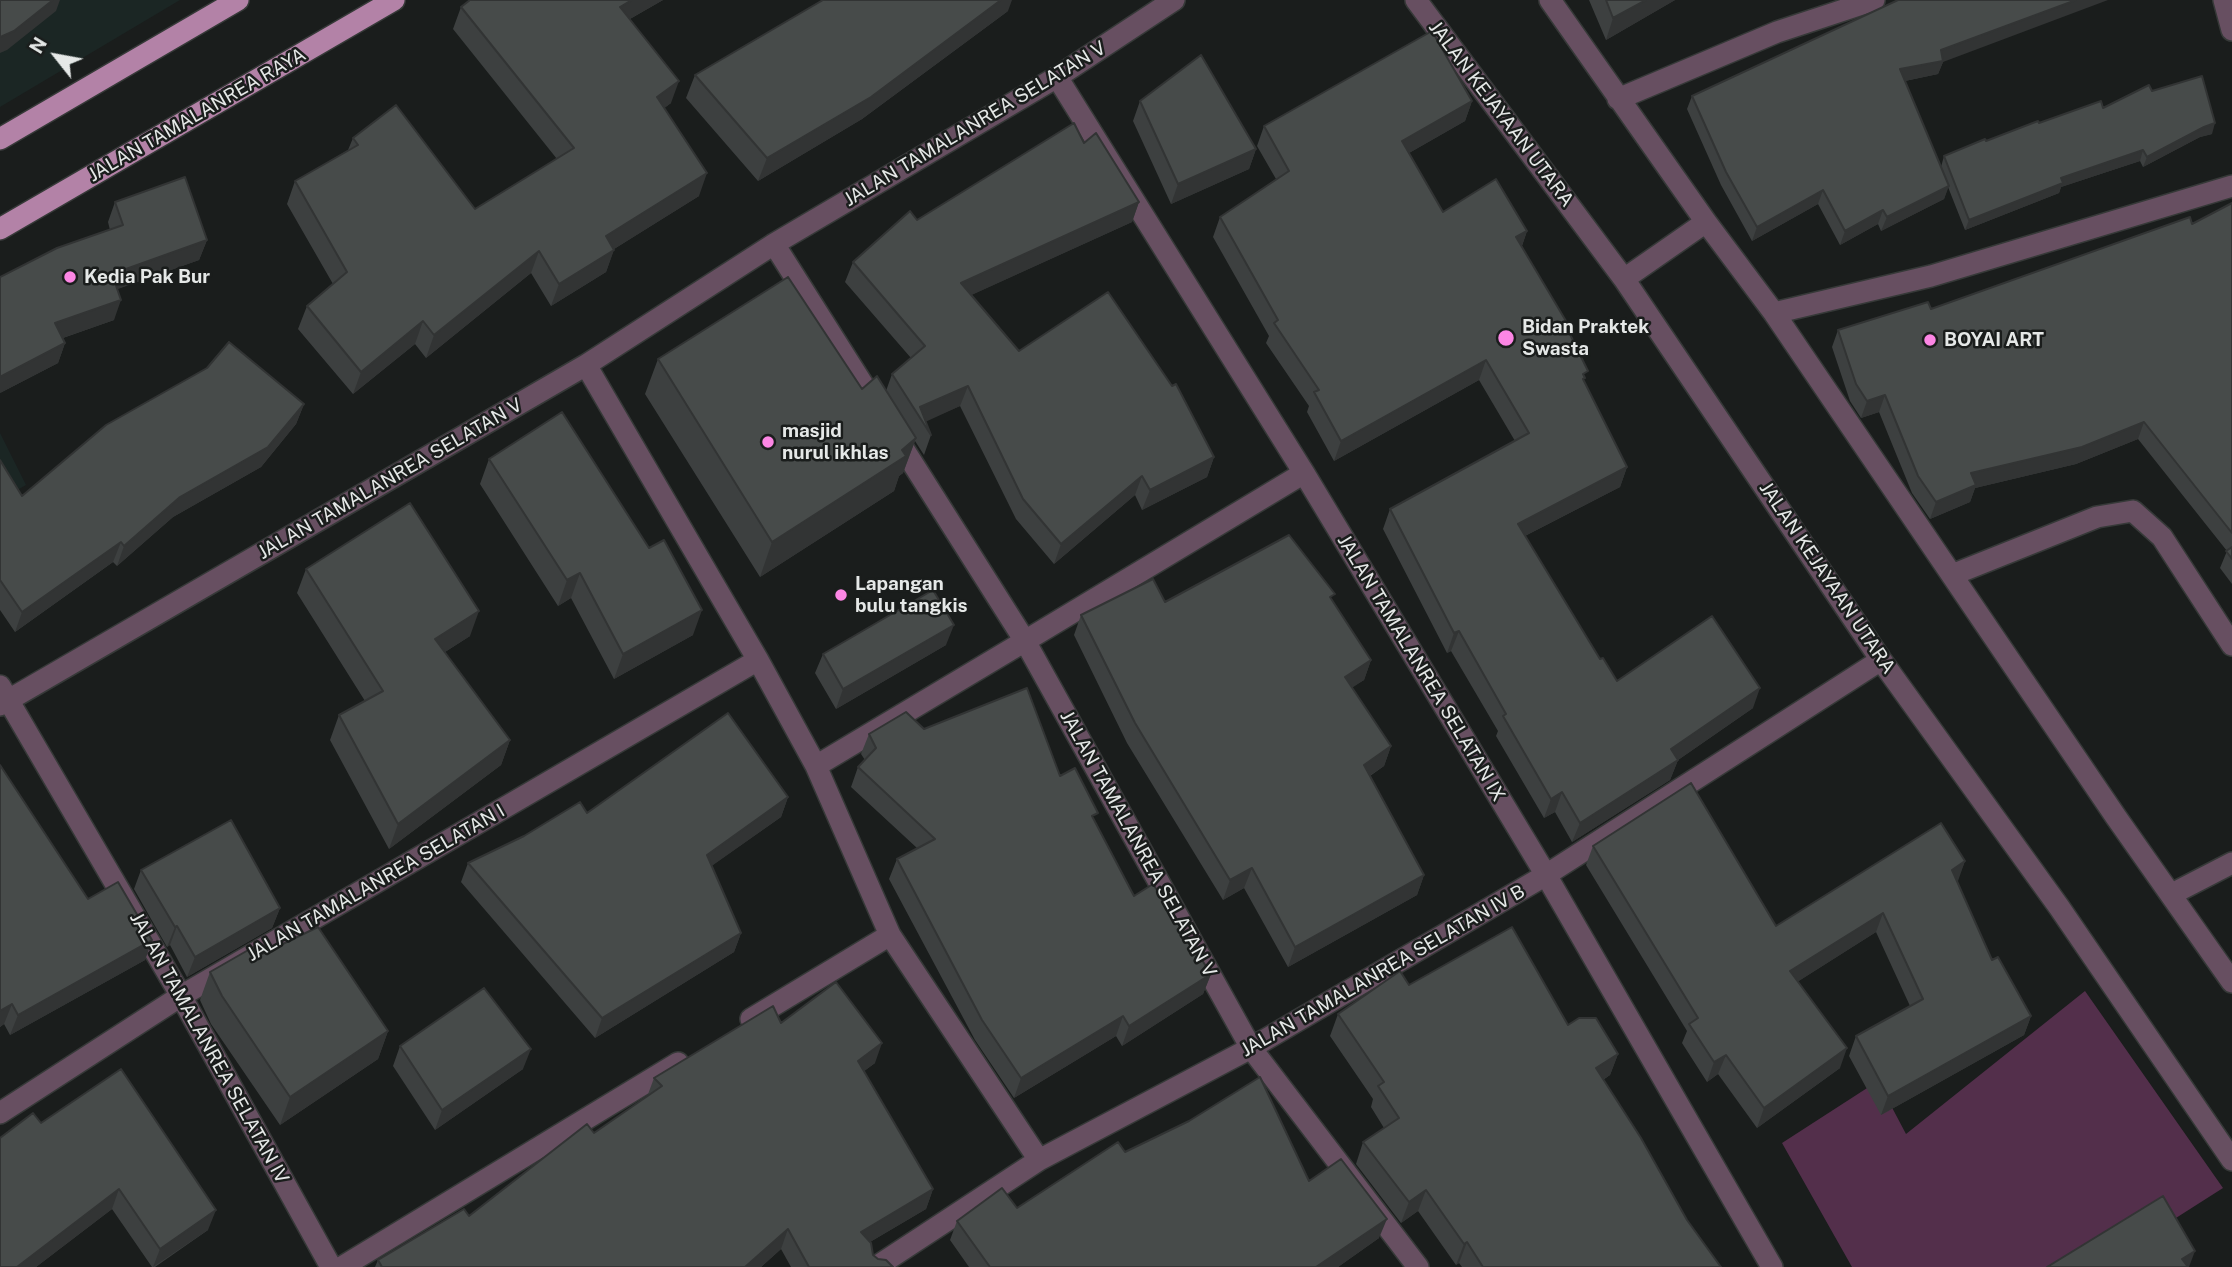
<!DOCTYPE html>
<html>
<head>
<meta charset="utf-8">
<style>
  body { margin:0 }
  #map { position:relative; width:2232px; height:1267px; overflow:hidden; background:#1a1d1c; font-family:"Public Sans",sans-serif }
  canvas { display:block }
  .north { position:absolute; left:21px; top:21px; width:70px; height:70px; -webkit-text-stroke:5px #1a1d1c; paint-order:stroke; rotate:301deg; font-size:19px; font-weight:700; line-height:28px; text-align:center; color:#e5e8e7 }
  .north::after { content:''; display:block; margin:auto; width:24px; height:32px; background:#e5e8e7; clip-path:polygon(50% 0,100% 100%,50% 72%,0 100%) }
</style>
</head>
<body>
<div id="map">
<canvas width="2232" height="1267"></canvas>
<div class="north">N</div>
</div>
<script>
const context = document.querySelector('canvas').getContext('2d');
context.lineJoin = 'round';
function paint(path, color) { context.fillStyle = color; context.fill(path, 'evenodd'); }
const poly = rows => new Path2D(rows.map(r => 'M' + r).join(''));
function trace(path, color, width, dash) { context.strokeStyle = color; context.lineWidth = width; context.lineCap = dash ? 'butt' : 'round'; context.setLineDash(dash || []); context.stroke(path); }
function write(font, color, halo, rows, align = 'center') {
  context.font = font + ' "Public Sans",sans-serif'; context.lineWidth = 5; context.setLineDash([]); context.textBaseline = 'middle'; context.strokeStyle = halo; context.fillStyle = color; for (const [text, x, y, turn = 0] of rows) {
    context.save(); context.translate(x, y); context.rotate((+turn || 0) * Math.PI / 180); context.textAlign = isNaN(turn) ? turn : align; if (halo) context.strokeText(text, 0, 0); context.fillText(text, 0, 0); context.restore();
  }
}
const built = poly([
  [0,0,180,0,0,107],
  [0,433,26,485,0,500]
]);
const green = poly([
  [2085,991,2223,1188,2099,1267,1852,1267,1782,1143,1878,1081,1906,1134]
]);
const street = poly([
  [1416,0,1624,279,1881,660,2059,907,2232,1160],
  [1550,0,1706,222,1774,313,2116,817,2232,982],
  [2224,0,2232,30],
  [1057,77,1304,473,1546,875,1772,1267],
  [1618,99,1777,32,1874,0],
  [774,244,1025,641,1304,473],
  [1624,279,1706,222],
  [1774,313,1931,276,2232,186],
  [586,365,758,660,816,766,890,935,1039,1160],
  [1952,575,2097,517,2133,511,2162,537,2232,645],
  [0,686,181,996,331,1267],
  [0,705,586,365,774,244,1057,77,1174,0],
  [816,766,1025,641,1251,1048,1418,1267],
  [2172,894,2232,863],
  [751,1019,890,935],
  [0,1113,181,996,758,660],
  [342,1267,678,1063],
  [876,1267,1039,1160,1251,1048,1546,875,1881,660]
]);
const primary = poly([
  [0,139,238,0],
  [0,229,394,0]
]);
const wall = poly([
  [470,0,663,0,630,19,671,103,664,108,699,196,614,249,606,272,551,306,531,273,426,358,415,344,353,394,298,329,307,306,333,284,287,204,295,181,348,150,353,138,475,209,557,159,453,29,461,7],
  [1589,0,1675,0,1606,40],
  [1008,11,862,119,758,181,686,98,695,75],
  [1943,62,1938,74,1905,81,1941,167,1944,156,1986,141,2039,123,2103,108,2152,91,2212,134,2200,137,2143,167,2140,161,2061,187,2059,193,1965,230,1948,187,1944,199,1881,231,1878,224,1840,245,1818,204,1752,241,1721,185,1687,109,1692,96],
  [1140,101,1256,149,1249,169,1171,204,1133,121],
  [1472,101,1465,121,1409,153,1443,212,1527,231,1522,246,1564,324,1584,382,1627,467,1620,487,1525,536,1600,659,1617,681,1753,708,1678,760,1670,780,1572,842,1555,812,1544,818,1496,736,1498,731,1451,651,1447,653,1383,529,1390,509,1515,441,1479,380,1334,461,1307,412,1309,406,1266,343,1269,336,1213,237,1220,217,1276,179,1257,146,1264,126],
  [1084,143,1139,202,1132,222,971,295,1019,351,1214,457,1207,477,1142,510,1135,495,1054,564,1016,519,960,406,925,421,931,435,924,455,915,441,903,473,899,476,894,491,760,577,645,394,658,359,862,389,886,391,892,374,911,358,845,282,853,262,917,220],
  [115,202,207,240,199,260,117,289,114,320,63,338,65,343,58,363,0,393,110,230,108,222],
  [2232,203,2232,584,2220,568,2227,551,2138,439,2076,464,1975,488,1970,502,1930,519,1912,493,1879,412,1861,418,1850,401,1832,347,1838,330,1931,309,2192,224],
  [304,404,296,424,261,467,173,517,117,566,113,562,15,632,0,610,0,460,22,496],
  [489,459,649,548,693,635,614,679,571,598,558,606,480,484],
  [306,569,470,636,445,652,510,740,501,765,389,849,330,740,339,715,365,701,297,593],
  [1333,601,1371,660,1364,680,1352,687,1391,746,1384,766,1370,776,1424,875,1417,895,1288,967,1244,888,1223,900,1127,743,1074,635,1081,615,1165,602],
  [946,645,836,709,815,673,823,654],
  [924,729,1060,776,1095,821,1134,896,1211,974,1203,994,1122,1046,1116,1036,1014,1098,975,1040,889,879,897,859,917,848,851,787,858,767,865,760,861,754,869,734],
  [0,765,88,899,152,940,145,960,10,1035,4,1024,0,1027],
  [788,797,781,817,711,866,741,933,734,952,595,1038,461,882,468,863,587,813],
  [1593,846,1776,926,1965,861,1957,881,1992,960,2031,1016,2024,1035,1881,1115,1849,1056,1856,1036,1910,1006,1876,932,1797,982,1840,1068,1757,1128,1718,1074,1707,1082,1682,1043,1687,1031,1586,865],
  [141,870,280,908,272,928,187,977,170,945,167,947,134,889],
  [262,954,388,1031,378,1059,280,1125,211,1024,200,1000,210,972],
  [1409,985,1568,1025,1618,1054,1610,1075,1603,1080,1687,1220,1721,1267,1462,1267,1459,1263,1456,1265,1418,1211,1401,1223,1356,1164,1363,1142,1384,1128,1371,1107,1373,1099,1330,1036,1338,1014],
  [781,1023,875,1063,864,1071,933,1189,926,1209,870,1242,873,1255,878,1259,893,1267,791,1267,781,1249,761,1267,375,1267,378,1260,469,1216,594,1133,647,1097,654,1078],
  [400,1046,523,1069,435,1130,393,1066],
  [41,1123,208,1230,155,1267,152,1267,112,1209,36,1267,0,1267],
  [1125,1152,1309,1181,1379,1238,1338,1267,969,1267,950,1240,957,1221,1017,1208]
]);
const shadedWall = poly([
  [53,0,60,0,56,11,7,50,0,53,0,37],
  [632,0,663,0,612,29,620,7],
  [1001,0,1012,0,1008,11,862,119,758,181,767,158],
  [1646,0,1675,0,1606,40,1613,18],
  [2076,0,2108,0,1943,62,1938,74,1895,83,1900,69,1941,50],
  [679,81,671,103,649,120,657,97],
  [1472,101,1465,121,1395,161,1402,141],
  [2215,123,2212,134,2200,137,2143,167,2147,157,2204,127],
  [1256,149,1249,169,1171,204,1178,184],
  [2143,150,2140,161,2061,187,2059,193,1965,230,1969,220,2061,178],
  [707,173,699,196,598,259,606,236],
  [1949,186,1944,199,1881,231,1887,217],
  [1823,190,1818,204,1752,241,1757,227],
  [1139,202,1132,222,954,303,961,283],
  [1883,210,1878,224,1840,245,1845,231],
  [1527,231,1520,251,1516,237],
  [207,240,199,260,104,294,112,274],
  [614,250,606,272,551,306,559,284],
  [539,251,531,273,426,358,434,335],
  [121,300,114,320,48,343,55,323],
  [423,321,415,344,353,394,361,372],
  [65,343,58,363,0,393,0,377],
  [1486,360,1479,380,1334,461,1341,441],
  [968,386,960,406,923,423,920,407],
  [1885,395,1879,412,1861,418,1867,401],
  [304,404,296,424,261,467,173,517,117,566,124,546,180,497],
  [2144,422,2138,439,2076,464,1975,488,1970,502,1930,519,1936,502,1971,473],
  [916,438,903,473,899,476,894,491,760,577,772,542,902,450],
  [1214,457,1207,477,1142,510,1150,490],
  [1627,467,1620,487,1511,543,1518,524],
  [1142,476,1135,495,1054,564,1061,544],
  [121,542,113,562,15,632,22,612],
  [580,573,571,598,558,606,567,580],
  [702,610,693,635,614,679,623,654],
  [479,611,470,636,426,664,435,639],
  [954,625,946,645,836,709,843,689],
  [1459,631,1451,651,1447,653,1454,633],
  [1371,660,1364,680,1338,697,1345,677],
  [1760,688,1753,708,1678,760,1670,780,1572,842,1580,823,1671,749],
  [510,740,501,765,389,849,398,824],
  [1391,746,1384,766,1357,784,1364,765],
  [1562,792,1555,812,1544,818,1551,799],
  [788,797,781,817,699,875,707,855],
  [1965,861,1958,881,1945,889,1952,870],
  [1252,868,1244,888,1223,900,1230,880],
  [1424,875,1417,895,1288,967,1295,947],
  [280,908,272,928,187,977,195,957],
  [1883,913,1876,932,1783,991,1790,971],
  [177,926,170,945,167,947,175,927],
  [741,933,734,952,595,1038,602,1018],
  [152,940,145,960,10,1035,18,1015],
  [1211,974,1203,994,1122,1046,1129,1026],
  [12,1004,4,1024,0,1027,0,1011],
  [1123,1016,1116,1036,1014,1098,1021,1078],
  [2031,1016,2024,1035,1881,1115,1888,1096],
  [388,1031,378,1059,280,1125,290,1097],
  [882,1043,875,1063,851,1081,858,1061],
  [1847,1048,1840,1068,1757,1128,1764,1108],
  [531,1049,523,1069,435,1130,442,1110],
  [1618,1054,1610,1075,1588,1089,1596,1068],
  [1726,1055,1718,1074,1707,1082,1714,1062],
  [119,1189,112,1209,36,1267,17,1267],
  [933,1189,926,1209,853,1252,861,1232],
  [1426,1190,1418,1211,1401,1223,1409,1202],
  [216,1210,208,1230,153,1267,160,1249],
  [1387,1219,1379,1238,1338,1267,1316,1267],
  [788,1229,781,1249,761,1267,745,1267],
  [1467,1242,1459,1263,1456,1265,1464,1244],
  [2195,1251,2189,1267,2179,1267,2182,1259]
]);
const building = poly([
  [0,0,53,0,14,31,0,37,0,0],
  [470,0,632,0,620,7,679,81,657,97,707,173,606,236,614,250,559,284,539,251,434,335,423,321,361,372,307,306,347,272,295,181,358,145,353,138,396,105,475,209,574,148,461,7,470,0],
  [823,0,1001,0,871,97,767,158,695,75,823,0],
  [1606,0,1646,0,1613,18,1606,0],
  [1898,0,2076,0,1941,50,1943,61,1900,69,1949,186,1887,217,1883,210,1845,231,1823,190,1757,227,1726,172,1692,96,1898,0],
  [1432,31,1472,101,1402,141,1443,212,1496,179,1527,231,1516,237,1566,321,1564,322,1588,371,1583,374,1585,378,1583,379,1627,467,1518,524,1600,659,1603,658,1617,681,1712,616,1760,688,1671,749,1678,760,1580,823,1562,792,1551,799,1503,716,1506,714,1459,631,1454,633,1390,509,1529,433,1486,360,1341,441,1314,392,1319,390,1274,323,1278,320,1220,217,1289,171,1264,126,1432,31],
  [1201,55,1256,149,1178,184,1140,101,1201,55],
  [2202,76,2215,123,2204,127,2147,157,2143,150,2061,178,2063,183,1969,220,1944,156,1985,139,1986,141,2038,121,2039,123,2101,101,2103,108,2149,85,2152,91,2202,76],
  [1074,123,1084,143,1096,133,1139,202,961,283,1019,351,1108,292,1172,386,1176,384,1214,457,1150,490,1142,476,1061,544,1023,499,968,386,920,407,931,435,892,374,925,346,853,262,910,211,917,220,1074,123],
  [185,177,207,240,112,274,121,300,55,323,65,343,0,377,0,277,57,248,123,225,115,202,185,177],
  [2232,203,2232,533,2144,422,2082,447,1971,473,1976,485,1936,502,1918,476,1885,395,1867,401,1856,384,1838,330,1928,302,1931,309,2190,217,2192,224,2232,203],
  [788,277,862,389,877,376,916,438,902,450,906,456,772,542,658,359,788,277],
  [229,342,304,404,268,447,180,497,124,546,121,542,22,612,0,580,0,460,22,496,106,425,207,368,229,342],
  [562,412,649,548,664,540,702,610,623,654,580,573,567,580,489,459,562,412],
  [410,503,479,611,435,639,510,740,398,824,339,715,383,691,306,569,410,503],
  [1289,535,1335,594,1330,597,1371,660,1345,677,1391,746,1364,765,1424,875,1295,947,1252,868,1230,880,1135,723,1081,615,1153,579,1165,602,1289,535],
  [2232,547,2232,559,2226,551,2232,547],
  [933,590,954,625,843,689,823,654,933,590],
  [1027,688,1060,776,1075,768,1098,813,1092,816,1134,896,1153,884,1211,974,1129,1026,1123,1016,1021,1078,982,1020,897,859,935,839,858,767,876,748,869,734,906,712,924,729,1027,688],
  [728,713,788,797,707,855,741,933,602,1018,468,863,524,836,580,802,587,813,728,713],
  [0,765,88,899,118,882,152,940,18,1015,12,1004,0,1011,0,765],
  [1691,783,1776,926,1941,823,1965,861,1952,870,1992,960,1998,957,2031,1016,1888,1096,1856,1036,1923,999,1883,913,1790,971,1847,1048,1764,1108,1726,1055,1714,1062,1689,1024,1698,1018,1593,846,1691,783],
  [231,820,280,908,195,957,177,926,175,927,141,870,231,820],
  [318,927,388,1031,290,1097,222,996,210,972,257,945,262,954,318,927],
  [1512,927,1568,1025,1579,1018,1596,1018,1618,1054,1596,1068,1641,1138,1687,1220,1721,1267,1483,1267,1467,1242,1464,1244,1426,1190,1409,1202,1363,1142,1399,1118,1378,1086,1384,1082,1338,1014,1400,971,1409,985,1512,927],
  [836,982,882,1043,858,1061,933,1189,861,1232,871,1243,873,1255,878,1259,886,1260,893,1267,809,1267,788,1229,745,1267,382,1267,378,1260,464,1209,469,1216,587,1124,594,1133,662,1086,654,1078,773,1006,781,1023,836,982],
  [484,988,531,1049,442,1110,400,1046,484,988],
  [121,1069,216,1210,160,1249,119,1189,17,1267,0,1267,0,1138,33,1113,41,1123,121,1069],
  [1260,1077,1309,1181,1341,1159,1387,1219,1316,1267,990,1267,957,1221,1002,1188,1017,1208,1118,1142,1125,1152,1189,1121,1260,1077],
  [2163,1196,2195,1251,2182,1259,2188,1267,2047,1267,2163,1196]
]);
const markers = [
  [70,277,7,"#fc86e4"],
  [1506,338,9,"#fc86e4"],
  [1930,340,7,"#fc86e4"],
  [768,442,7,"#fc86e4"],
  [841,595,7,"#fc86e4"]
];
const streetNames = [
  ["JALAN KEJAYAAN UTARA",1501,114,53],
  ["JALAN TAMALANREA RAYA",197,115,-30],
  ["JALAN TAMALANREA SELATAN V",975,124,-31],
  ["JALAN TAMALANREA SELATAN V",390,479,-30],
  ["JALAN KEJAYAAN UTARA",1827,578,56],
  ["JALAN TAMALANREA SELATAN IX",1421,668,59],
  ["JALAN TAMALANREA SELATAN V",1138,844,61],
  ["JALAN TAMALANREA SELATAN I",376,883,-30],
  ["JALAN TAMALANREA SELATAN IV B",1383,971,-30],
  ["JALAN TAMALANREA SELATAN IV",209,1048,61]
];
const poiNames = [
  ["Kedia Pak Bur",84,277],
  ["Bidan Praktek",1522,327],
  ["Swasta",1522,349],
  ["BOYAI ART",1944,340],
  ["masjid",782,431],
  ["nurul ikhlas",782,453],
  ["Lapangan",855,584],
  ["bulu tangkis",855,606]
];
paint(built, '#1b2624');
paint(green, '#532f4b');
trace(street, '#363938', 24);
trace(primary, '#363938', 24);
trace(street, '#674f61', 21);
trace(primary, '#b382a7', 21);
paint(wall, '#3d4040');
paint(shadedWall, '#323434');
paint(building, '#474b4a');
trace(building, '#323434', 2);
for (const [x, y, r, color] of markers) { const dot = new Path2D(); dot.arc(x, y, r, 0, 2 * Math.PI); context.fillStyle = color; context.fill(dot); trace(dot, '#1a1d1c', 2.5); }
write('19px', '#e5e8e7', '#1a1d1c', streetNames);
write('bold 19px', '#e5e8e7', '#1a1d1c', poiNames, 'left');
</script>
</body>
</html>
